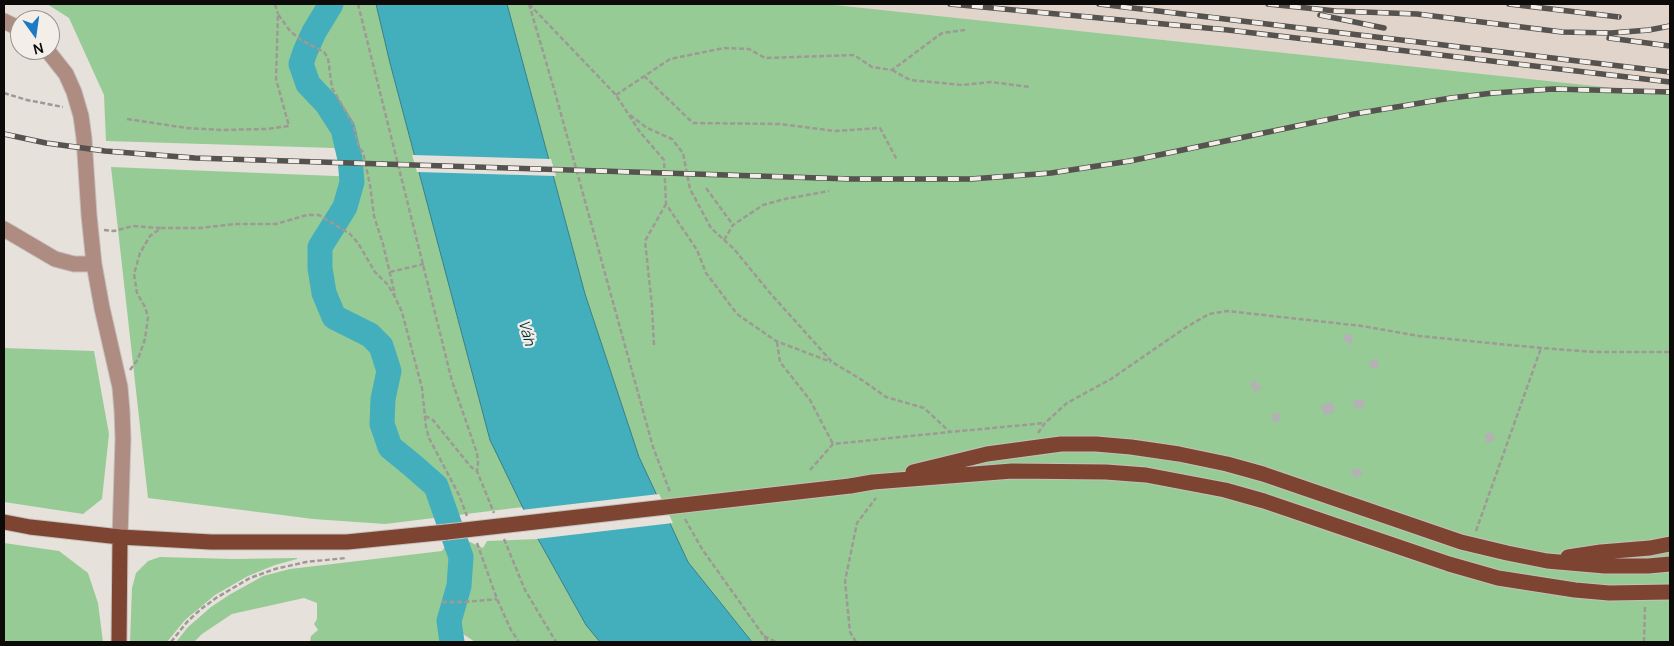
<!DOCTYPE html>
<html>
<head>
<meta charset="utf-8">
<style>
  body { margin:0 }
  #map { position:relative; width:1674px; height:646px; overflow:hidden; background:#e7e1dc; font-family:Manrope,sans-serif }
  canvas { display:block }
  .frame { position:absolute; inset:0; border:5px solid #0d0b09; pointer-events:none }
  .north { position:absolute; left:10px; top:10px; width:50px; height:50px; box-sizing:border-box; background:#f4eee9; border:1px solid #98938f; border-radius:50%; rotate:166deg; font-size:14px; font-weight:700; line-height:20px; text-align:center; color:#0d0b09 }
  .north::after { content:''; display:block; margin:auto; width:18px; height:22px; background:#1c79c6; clip-path:polygon(50% 0,100% 100%,50% 72%,0 100%) }
</style>
</head>
<body>
<div id="map">
<canvas width="1674" height="646"></canvas>
<div class="frame"></div>
<div class="north">N</div>
</div>
<script>
const context = document.querySelector('canvas').getContext('2d');
context.lineJoin = 'round';
function paint(path, color) { context.fillStyle = color; context.fill(path, 'evenodd'); }
const poly = rows => new Path2D(rows.map(r => 'M' + r).join(''));
function trace(path, color, width, dash) { context.strokeStyle = color; context.lineWidth = width; context.lineCap = dash ? 'butt' : 'round'; context.setLineDash(dash || []); context.stroke(path); }
function write(font, color, halo, rows, align = 'center') {
  context.font = font + ' Manrope,sans-serif'; context.lineWidth = 4.5; context.setLineDash([]); context.textBaseline = 'middle'; context.strokeStyle = halo; context.fillStyle = color; for (const [text, x, y, turn = 0] of rows) {
    context.save(); context.translate(x, y); context.rotate((+turn || 0) * Math.PI / 180); context.textAlign = isNaN(turn) ? turn : align; if (halo) context.strokeText(text, 0, 0); context.fillText(text, 0, 0); context.restore();
  }
}
const built = poly([
  [826,4,1670,4,1670,94]
]);
const green = poly([
  [47,4,376,4,390,63,490,440,523,507,385,524,313,519,148,498,111,167,360,177,334,148,106,141,104,95,69,18],
  [507,4,826,4,1670,94,1670,642,752,642,688,562,639,457,585,294],
  [4,348,94,351,109,434,102,499,83,514,4,502],
  [538,539,586,624,600,642,475,642,463,634,453,642,310,642,311,636,318,630,314,624,317,619,317,603,304,598,232,614,202,634,194,642,176,642,188,627,211,607,229,595,263,576,290,569,442,551,445,547,454,550,468,541,483,548,487,541],
  [4,543,59,551,88,573,98,603,103,642,4,642],
  [160,557,234,559,297,558,297,559,275,565,248,576,215,595,185,620,167,642,130,642,132,588,136,573,148,561]
]);
const water = poly([
  [376,4,507,4,585,294,639,457,688,562,752,642,600,642,586,625,538,539,490,440,390,63,376,4]
]);
const pier = poly([
  [412,155,551,159,556,176,417,172],
  [659,494,673,523,536,539,521,510]
]);
const river = poly([
  [331,4,314,32,305,52,301,64,308,84,327,104,343,129,350,159,352,182,345,207,320,247,320,268,324,293,334,317,370,335,381,346,389,371,383,399,382,424,390,447,412,465,436,486,461,557,459,586,449,621,452,642]
]);
const building = poly([
  [1344,334,1353,336,1351,345,1348,344,1348,342,1343,341],
  [1377,359,1379,367,1371,369,1369,361],
  [1256,380,1259,387,1261,385,1262,388,1254,392,1250,383],
  [1363,399,1365,407,1355,408,1353,400],
  [1332,402,1335,412,1324,415,1321,405],
  [1272,413,1279,413,1280,421,1271,422,1271,420,1273,420],
  [1492,432,1495,440,1487,443,1484,435],
  [1359,468,1363,474,1355,478,1350,470,1353,469,1354,471]
]);
const path = poly([
  [275,4,278,14],
  [358,4,452,381,477,453,478,463,477,471],
  [529,4,556,96,653,447,670,492],
  [529,4,616,95,640,132,664,160,666,204,697,250,706,273,737,314,776,341,831,362],
  [892,70,910,80,963,85,991,82,1030,87],
  [644,76,693,123,780,124,835,131,880,128,897,160],
  [4,93,27,100,63,107],
  [616,95,670,59,724,48,749,49,765,58,854,55,872,67,892,70,942,33,965,30],
  [630,115,647,128,672,139,683,153,690,189,711,228,734,249,770,293,832,362,862,380,886,397,924,408,950,432,1045,423],
  [127,119,187,128,221,130,266,129,289,126,276,79,278,14,290,31,301,40,324,52,328,58,332,88,353,124,359,148,363,152,370,185,374,216,383,244,395,295],
  [706,188,733,225],
  [104,230,114,231,133,226,160,228],
  [724,240,733,225,763,205,785,199,829,191],
  [390,272,424,264],
  [777,342,780,362,810,400,833,444],
  [654,345,652,306,645,241,666,204],
  [130,370,138,359,145,339,148,317,145,307,137,293,134,274,140,253,150,236,161,228,200,228,235,224,276,224,307,215,319,215,350,234,358,243,375,272,388,285,395,297,402,312,422,388,426,427,429,438,459,495,467,516],
  [425,416,433,420,471,467,477,471,494,513],
  [1038,433,1045,423,1067,403,1111,379,1185,328,1209,314,1227,311,1362,326,1419,336,1541,348,1595,352,1670,352],
  [810,470,833,444,950,432],
  [685,519,702,549,768,642],
  [1476,531,1541,348],
  [504,539,525,590,556,642],
  [477,543,497,599,511,630,519,642],
  [442,602,465,602,497,599],
  [764,636,776,642],
  [171,642,187,622,201,609,216,598,250,578,275,569,306,562,346,558],
  [856,642,850,632,845,581,857,523,876,498],
  [1644,642,1645,607]
]);
const minor = poly([
  [4,21,20,29],
  [47,50,66,74,74,92,81,116,84,138,89,215,94,264,102,308,120,387,122,411,123,438,120,537],
  [4,229,55,259,74,264,94,264]
]);
const major = poly([
  [913,472,987,454,1061,444,1096,444,1131,447,1179,454,1227,464,1263,474,1461,542,1507,553,1547,561,1605,566,1648,566,1670,564],
  [850,486,873,482,1012,471,1106,472,1146,475,1225,490,1264,501,1449,564,1498,578,1575,590,1609,593,1670,592],
  [4,522,30,527,120,537,211,542,347,542,447,532],
  [1568,557,1601,552,1650,548,1670,544],
  [119,642,120,537]
]);
const rail = poly([
  [950,4,1228,30,1670,82],
  [1099,4,1670,72],
  [1268,4,1336,11,1417,14,1562,32,1611,33,1649,30,1670,26],
  [1509,4,1619,17],
  [1320,15,1384,28],
  [1609,38,1670,46],
  [4,134,46,143,105,151,195,158,851,179,971,179,1051,173,1130,161,1354,114,1451,98,1493,93,1553,89,1670,92]
]);
const majorBridge = poly([
  [447,532,850,486]
]);
const waterNames = [
  ["Váh",526,333,74]
];
paint(built, '#e1d5cb');
paint(green, '#97cb95');
paint(water, '#44afbc');
trace(water, '#347e86', 1);
paint(pier, '#e7e1dc');
trace(river, '#44afbc', 25);
paint(building, '#b4b0b6');
trace(minor, '#c4bfba', 17);
trace(major, '#c4bfba', 17);
trace(path, '#9e9995', 2.5, [5, 2.5]);
trace(minor, '#ae8c81', 15);
trace(major, '#7c4431', 15);
trace(rail, '#55524f', 5.5);
trace(rail, '#f4eee9', 4, [11]);
trace(majorBridge, '#c4bfba', 17, []);
trace(majorBridge, '#7c4431', 15);
write('italic 15px', '#003238', '#f4eee9', waterNames);
</script>
</body>
</html>
